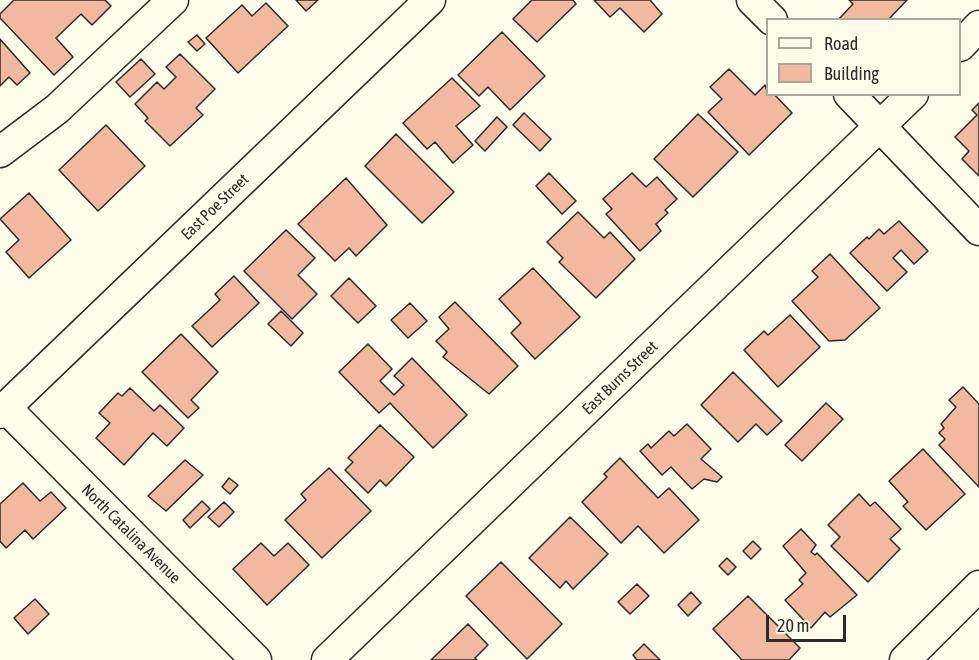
<!DOCTYPE html>
<html>
<head>
<meta charset="utf-8">
<style>
  body { margin:0 }
  #map { position:relative; width:979px; height:660px; overflow:hidden; background:#fdfbea; font-family:"Asap Condensed",sans-serif }
  canvas { display:block }
  .legend { position:absolute; left:766px; top:18px; width:195px; height:78px; box-sizing:border-box; background:#fdfbea; border:2px solid #a9a89e; margin:0; padding:8px 10px; list-style:none; font-size:18px; color:#2b2b2b }
  .legend li { display:flex; align-items:center; gap:12px; height:30px }
  .legend b { width:30px; border:2px solid #a9a89e }
  .scale { position:absolute; left:766px; top:615px; width:80px; height:27px; box-sizing:border-box; border:3px solid #2b2b2b; border-top:0; padding-left:8px; font-size:18px; line-height:21px; white-space:nowrap; color:#2b2b2b; -webkit-text-stroke:4px #fdfbea; paint-order:stroke }
</style>
</head>
<body>
<div id="map">
<canvas width="979" height="660"></canvas>
<ul class="legend">
<li><b style="height:8px;background:#fdfbea"></b>Road</li>
<li><b style="height:16px;background:#f2b8a0"></b>Building</li>
</ul>
<div class="scale">20 m</div>
</div>
<script>
const context = document.querySelector('canvas').getContext('2d');
context.lineJoin = 'round';
function paint(path, color) { context.fillStyle = color; context.fill(path, 'evenodd'); }
const poly = rows => new Path2D(rows.map(r => 'M' + r).join(''));
function trace(path, color, width, dash) { context.strokeStyle = color; context.lineWidth = width; context.lineCap = dash ? 'butt' : 'round'; context.setLineDash(dash || []); context.stroke(path); }
function write(font, color, halo, rows, align = 'center') {
  context.font = font + ' "Asap Condensed",sans-serif'; context.lineWidth = 4.5; context.setLineDash([]); context.textBaseline = 'middle'; context.strokeStyle = halo; context.fillStyle = color; for (const [text, x, y, turn = 0] of rows) {
    context.save(); context.translate(x, y); context.rotate((+turn || 0) * Math.PI / 180); context.textAlign = isNaN(turn) ? turn : align; if (halo) context.strokeText(text, 0, 0); context.fillText(text, 0, 0); context.restore();
  }
}
const building = poly([
  [14,0,105,0,111,6,92,25,81,14,56,38,73,57,54,75,0,18,0,14,14,0],
  [296,0,318,0,306,11,296,0],
  [532,0,573,0,576,4,537,42,513,19,532,0],
  [594,0,650,0,662,14,644,32,620,8,610,17,594,0],
  [849,0,907,0,888,20,838,20,853,4,849,0],
  [266,3,288,26,238,73,206,38,242,5,252,16,266,3],
  [502,32,545,76,510,110,488,87,479,96,458,75,502,32],
  [197,35,205,44,197,51,188,42,197,35],
  [0,39,30,73,17,85,9,77,0,86,0,39],
  [180,54,215,89,196,108,203,115,170,146,145,121,148,118,135,104,157,82,164,89,176,77,166,67,180,54],
  [141,59,155,74,130,97,116,82,141,59],
  [729,69,755,95,765,85,768,94,774,94,792,113,749,155,708,112,722,99,710,87,729,69],
  [452,78,480,106,456,126,473,145,453,163,435,142,427,149,403,123,452,78],
  [979,103,979,176,962,159,969,151,955,137,977,115,972,110,979,103],
  [524,113,551,139,540,151,513,125,524,113],
  [698,114,738,152,693,197,654,159,698,114],
  [497,117,507,127,485,151,475,141,497,117],
  [106,125,145,166,98,211,59,170,106,125],
  [396,134,454,192,422,223,365,166,396,134],
  [549,173,576,201,562,214,536,186,549,173],
  [632,173,646,187,657,177,677,199,665,210,668,213,656,224,661,231,640,251,606,214,612,209,603,199,632,173],
  [346,178,387,225,356,256,349,248,335,261,298,224,346,178],
  [29,193,71,240,29,278,6,252,19,240,0,219,29,193],
  [578,212,604,238,610,232,635,259,596,298,559,262,563,258,547,242,578,212],
  [899,221,928,251,914,264,901,250,893,258,907,272,887,291,850,253,867,237,869,239,879,229,884,234,899,221],
  [286,230,315,258,298,275,317,294,292,319,244,271,286,230],
  [830,254,880,308,845,340,829,341,792,301,818,277,812,271,830,254],
  [533,268,580,317,535,359,511,333,521,323,499,299,533,268],
  [234,276,259,303,212,347,192,326,220,300,215,294,234,276],
  [349,278,376,306,358,323,331,296,349,278],
  [455,302,518,366,489,394,443,357,447,352,436,341,449,329,439,317,455,302],
  [410,303,427,321,408,338,391,320,410,303],
  [281,311,303,333,291,346,268,324,281,311],
  [790,315,820,347,778,387,744,350,764,331,768,335,790,315],
  [181,334,218,372,191,400,199,408,188,418,142,372,181,334],
  [368,344,392,369,380,381,394,395,404,385,394,376,412,358,467,415,433,448,390,403,379,413,339,372,368,344],
  [733,372,782,421,767,435,756,424,738,442,701,405,733,372],
  [963,387,979,404,979,487,939,445,945,439,939,433,944,428,941,424,956,407,949,400,963,387],
  [130,388,154,411,160,405,184,428,167,446,153,433,124,465,96,438,110,423,99,413,118,393,122,396,130,388],
  [826,403,843,419,802,461,785,445,826,403],
  [687,424,711,449,701,459,722,477,717,482,704,479,692,489,671,467,662,475,640,451,648,444,651,448,669,431,674,436,687,424],
  [380,425,414,457,386,486,380,480,368,493,345,470,353,462,348,458,380,425],
  [923,449,965,494,926,530,903,506,908,502,889,481,923,449],
  [620,458,658,498,669,488,699,520,664,553,638,526,621,543,582,502,607,477,604,474,620,458],
  [185,460,203,475,166,511,148,496,185,460],
  [329,468,371,511,322,558,285,520,306,500,301,494,329,468],
  [229,478,238,485,230,494,222,487,229,478],
  [23,483,40,501,51,492,66,508,33,539,25,530,6,548,0,541,0,504,23,483],
  [859,494,870,506,875,502,901,529,890,539,900,549,868,582,831,546,840,537,828,525,859,494],
  [202,501,210,509,190,528,183,520,202,501],
  [224,502,234,512,219,527,208,517,224,502],
  [570,517,608,554,573,589,566,581,560,588,529,558,570,517],
  [801,529,816,545,811,552,815,555,817,553,857,595,830,617,825,612,811,628,785,600,803,584,799,580,806,573,783,546,801,529],
  [753,541,761,549,751,559,743,551,753,541],
  [261,543,274,556,288,543,309,565,267,605,233,569,261,543],
  [727,558,736,567,728,575,719,566,727,558],
  [501,562,562,624,527,659,466,596,501,562],
  [637,584,649,596,630,614,618,602,637,584],
  [691,592,701,603,688,616,678,605,691,592],
  [748,596,800,648,789,660,742,660,713,629,748,596],
  [35,599,49,614,28,634,14,618,35,599],
  [468,624,488,645,475,658,477,660,431,660,468,624],
  [644,644,660,660,637,660,633,655,644,644]
]);
const minor = poly([
  [752,0,772,20],
  [960,46,979,26],
  [849,94,979,230],
  [0,152,57,109,173,0],
  [6,408,256,660],
  [0,413,430,0],
  [327,660,913,94],
  [905,660,979,586]
]);
const streetNames = [
  ["East Poe Street",215,207,-44],
  ["East Burns Street",620,378,-44],
  ["North Catalina Avenue",131,534,45]
];
paint(building, '#f2b8a0');
trace(building, '#2b2b2b', 1.5);
trace(minor, '#2b2b2b', 33);
trace(minor, '#fdfbea', 30);
write('16px', '#2b2b2b', '#fdfbea', streetNames);
</script>
</body>
</html>
